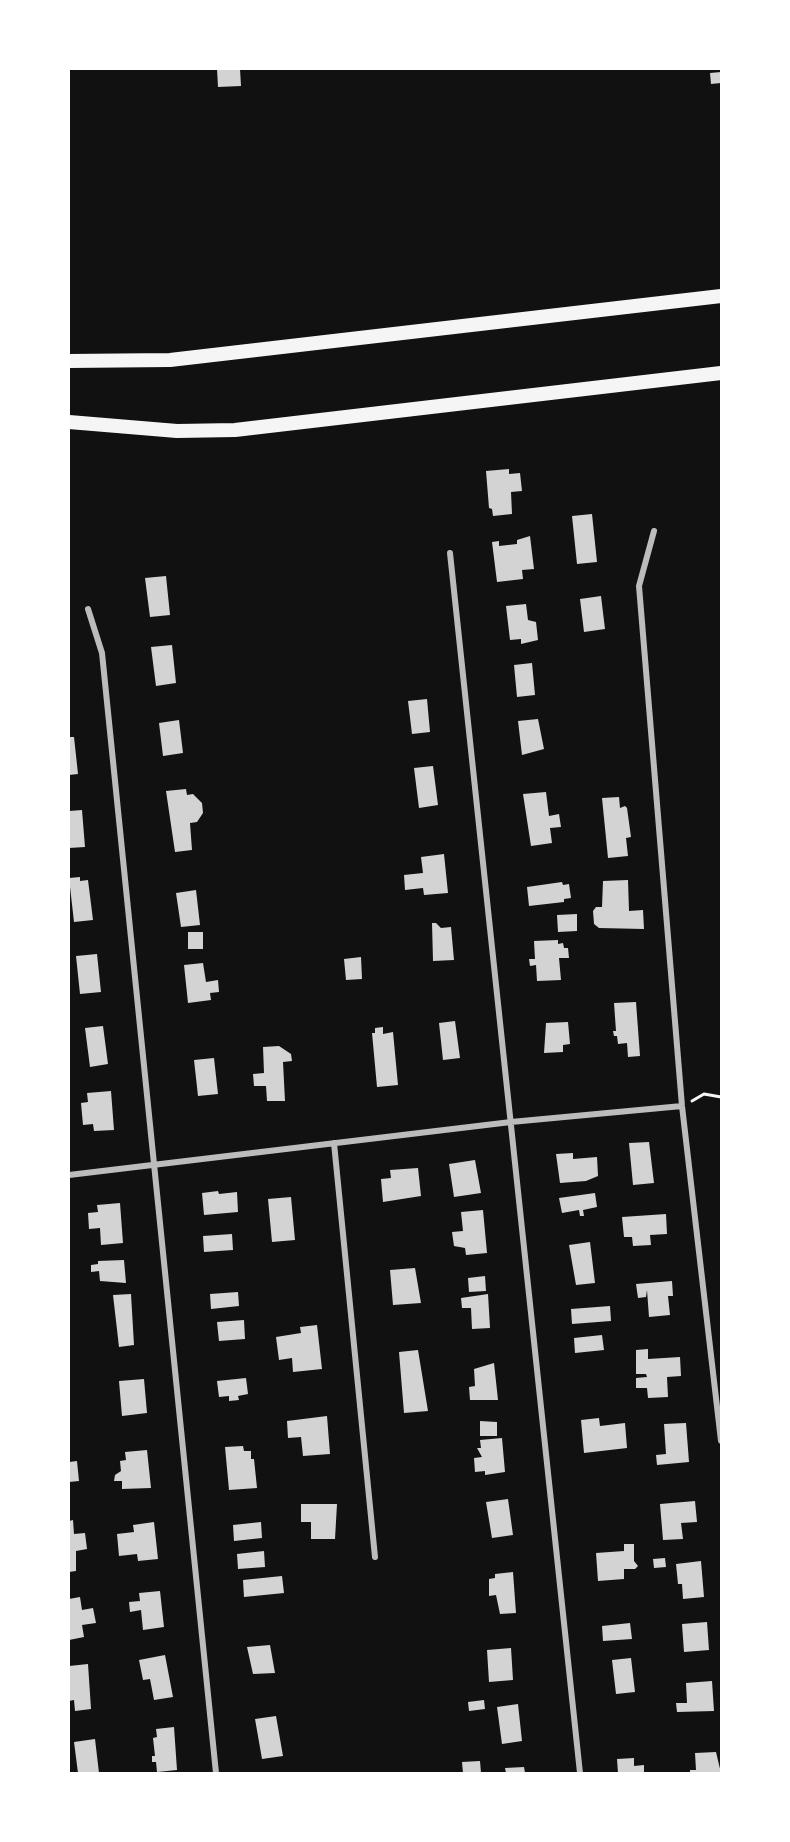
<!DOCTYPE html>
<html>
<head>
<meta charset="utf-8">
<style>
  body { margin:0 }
  #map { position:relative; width:790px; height:1842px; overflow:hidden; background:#111; font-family:Overpass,sans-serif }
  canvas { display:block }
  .frame { position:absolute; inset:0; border:70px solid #fff; pointer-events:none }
</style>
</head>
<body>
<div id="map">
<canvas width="790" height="1842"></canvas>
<div class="frame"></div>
</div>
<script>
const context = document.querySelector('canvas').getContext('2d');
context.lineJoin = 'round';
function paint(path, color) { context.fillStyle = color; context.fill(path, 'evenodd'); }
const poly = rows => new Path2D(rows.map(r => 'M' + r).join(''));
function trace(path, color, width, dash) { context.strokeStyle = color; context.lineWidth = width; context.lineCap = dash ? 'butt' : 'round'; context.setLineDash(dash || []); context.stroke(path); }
const building = poly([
  [217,69,240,69,241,86,218,87],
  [721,72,721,83,711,84,710,73],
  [509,469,509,474,520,473,522,491,511,492,512,514,493,516,492,509,489,508,486,471],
  [592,514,597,562,577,564,572,516],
  [530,536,534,569,522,570,523,579,497,582,492,542,499,541,499,546,517,544,517,540],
  [166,576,170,615,150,617,145,578],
  [601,596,605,629,584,632,580,599],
  [526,604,528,620,536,622,538,640,521,644,521,639,510,640,506,606],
  [172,645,176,683,156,686,151,647],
  [532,663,535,695,517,697,514,665],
  [427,699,430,732,412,734,408,701],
  [538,719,544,749,522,755,518,721],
  [179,720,183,753,163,756,159,723],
  [69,737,74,737,78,774,69,775],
  [433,766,438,805,419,808,414,768],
  [186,789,187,795,193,794,202,803,203,813,197,822,190,823,192,850,175,852,166,791],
  [546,792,549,816,559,814,561,827,550,828,552,843,531,846,523,794],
  [619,797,620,808,625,806,627,808,631,837,626,838,628,856,608,858,602,798],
  [82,810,85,847,69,848,69,811],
  [444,854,448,893,424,895,423,888,405,890,404,875,423,873,421,857],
  [80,877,80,881,88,880,93,920,74,922,69,878],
  [628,880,629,911,643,910,644,929,599,928,594,924,593,911,596,907,602,907,603,881],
  [562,882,563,885,569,884,571,898,564,899,564,902,529,906,527,887],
  [196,890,200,925,181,927,176,893],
  [577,914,577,931,558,932,557,915],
  [432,923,436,923,441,928,451,927,454,960,433,961],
  [188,932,203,932,203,949,188,949],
  [558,940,558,944,563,943,564,948,568,948,569,958,559,958,561,980,537,981,536,965,530,966,529,959,535,959,534,941],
  [97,954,101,992,80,994,76,956],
  [361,957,362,979,346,980,344,959],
  [203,963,206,982,218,980,219,992,210,993,211,1000,188,1003,184,965],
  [636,1002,640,1056,628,1057,627,1043,618,1044,617,1036,614,1036,613,1031,616,1031,614,1003],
  [455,1021,460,1058,443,1060,439,1023],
  [568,1022,570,1044,563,1045,563,1052,544,1053,546,1023],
  [103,1026,108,1064,90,1067,85,1028],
  [383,1027,383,1034,393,1032,398,1085,377,1087,372,1033,375,1033,375,1028],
  [279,1046,291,1054,292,1061,283,1062,285,1101,267,1101,266,1086,254,1086,253,1074,264,1073,263,1047],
  [214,1058,218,1094,198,1096,194,1060],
  [111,1091,114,1130,94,1131,93,1124,83,1125,81,1103,88,1102,87,1093],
  [649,1142,654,1183,633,1185,629,1143],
  [573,1153,573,1159,597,1157,598,1176,586,1181,560,1183,556,1154],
  [475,1160,481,1193,454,1197,449,1164],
  [418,1168,421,1196,383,1202,381,1179,391,1178,390,1170],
  [218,1191,219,1194,237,1192,238,1212,204,1215,202,1193],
  [595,1193,597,1207,583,1210,584,1216,580,1216,579,1210,562,1213,559,1198],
  [291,1197,295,1240,272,1242,268,1199],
  [120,1203,123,1243,101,1245,100,1228,89,1229,88,1213,98,1212,97,1205],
  [483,1210,487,1253,466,1255,465,1248,454,1246,452,1232,463,1231,461,1212],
  [666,1214,667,1234,650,1235,651,1245,633,1246,632,1237,624,1237,622,1217],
  [232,1234,233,1250,204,1252,203,1236],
  [590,1242,595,1283,576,1285,569,1245],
  [124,1260,126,1283,100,1281,99,1271,91,1272,91,1265,98,1264,98,1261],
  [415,1268,421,1303,393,1305,390,1270],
  [485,1276,486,1291,469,1292,468,1278],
  [672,1281,673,1296,668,1296,670,1315,649,1317,647,1290,646,1297,638,1298,636,1284],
  [238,1292,239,1306,211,1309,210,1294],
  [131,1294,134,1345,119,1347,113,1295],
  [488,1294,490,1328,472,1329,471,1308,462,1308,461,1298],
  [610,1306,611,1321,572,1324,571,1309],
  [244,1320,245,1339,219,1341,217,1322],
  [317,1325,322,1369,293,1372,292,1358,279,1360,276,1337,301,1333,300,1327],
  [602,1335,604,1350,575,1353,574,1338],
  [648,1349,648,1359,680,1357,681,1376,667,1377,668,1397,648,1398,647,1388,636,1388,636,1378,647,1377,646,1374,636,1374,636,1350],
  [418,1350,428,1411,404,1413,399,1352],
  [494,1363,498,1400,470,1400,469,1387,475,1386,474,1369],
  [246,1378,248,1394,238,1396,239,1400,229,1401,229,1396,219,1397,217,1381],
  [144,1379,147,1413,122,1416,119,1381],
  [327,1416,330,1454,303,1456,301,1437,288,1438,287,1421],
  [599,1418,600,1426,625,1423,627,1448,584,1453,581,1420],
  [480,1421,497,1422,497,1436,480,1436],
  [686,1423,689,1462,657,1465,656,1455,666,1454,664,1424],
  [502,1438,505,1472,485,1475,485,1471,475,1472,474,1458,482,1457,477,1448,481,1448,480,1440],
  [243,1446,244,1451,251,1451,251,1459,254,1459,257,1488,229,1490,225,1447],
  [147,1450,151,1488,122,1489,122,1481,114,1481,115,1475,121,1471,120,1461,126,1460,125,1452],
  [77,1461,79,1481,69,1482,69,1462],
  [508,1499,513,1535,492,1538,486,1502],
  [695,1501,697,1522,681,1523,683,1539,663,1540,660,1504],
  [301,1504,337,1504,335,1539,311,1539,311,1522,301,1522],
  [73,1520,74,1534,85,1533,87,1549,76,1551,76,1571,69,1572,69,1521],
  [154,1522,158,1559,138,1561,137,1554,119,1556,117,1534,134,1532,133,1525],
  [261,1522,262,1538,234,1541,233,1525],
  [624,1544,634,1544,634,1561,638,1566,635,1569,624,1569,624,1579,598,1581,596,1553,624,1551],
  [264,1551,265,1567,238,1569,237,1554],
  [665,1558,666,1567,654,1568,653,1559],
  [701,1561,704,1597,683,1599,682,1584,678,1584,676,1564],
  [513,1572,516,1613,500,1614,496,1595,489,1596,489,1579,495,1578,495,1574],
  [282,1576,284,1593,244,1597,243,1580],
  [160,1591,164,1627,143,1630,141,1610,130,1612,129,1602,140,1601,139,1593],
  [80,1597,82,1610,93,1608,96,1623,82,1625,84,1637,69,1640,69,1599],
  [707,1622,709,1650,684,1652,682,1624],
  [630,1623,632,1639,603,1641,602,1626],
  [270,1645,275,1673,253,1674,247,1647],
  [511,1648,513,1680,489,1682,487,1650],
  [165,1655,173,1697,154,1700,150,1679,143,1680,139,1660],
  [631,1658,635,1692,616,1694,612,1660],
  [88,1664,91,1709,75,1711,74,1700,69,1701,69,1666],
  [712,1681,714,1711,677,1712,676,1703,687,1703,686,1683],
  [484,1700,485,1709,469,1711,468,1702],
  [518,1704,522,1741,502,1744,497,1707],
  [276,1716,283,1756,262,1759,255,1719],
  [174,1727,177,1770,157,1772,156,1762,152,1762,152,1756,155,1756,153,1738,157,1737,156,1729],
  [95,1739,99,1773,78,1773,74,1742],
  [716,1752,721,1773,690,1773,690,1770,696,1770,695,1753],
  [634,1758,634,1766,644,1765,644,1773,618,1773,617,1759],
  [480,1761,481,1773,463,1773,462,1762],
  [524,1767,525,1773,506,1773,505,1768]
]);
const path = poly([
  [692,1101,704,1094,721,1097]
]);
const minor = poly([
  [654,531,639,586,682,1106,721,1441],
  [450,553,580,1773],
  [88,609,102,653,216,1773],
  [334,1143,375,1557],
  [69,1175,511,1122,682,1106]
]);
const primary = poly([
  [69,361,170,360,721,296],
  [69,422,177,431,235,430,721,373]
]);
paint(building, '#d3d3d3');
trace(path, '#f5f5f5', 3);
trace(minor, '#bcbcbc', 6);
trace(primary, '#f5f5f5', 14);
</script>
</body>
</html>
